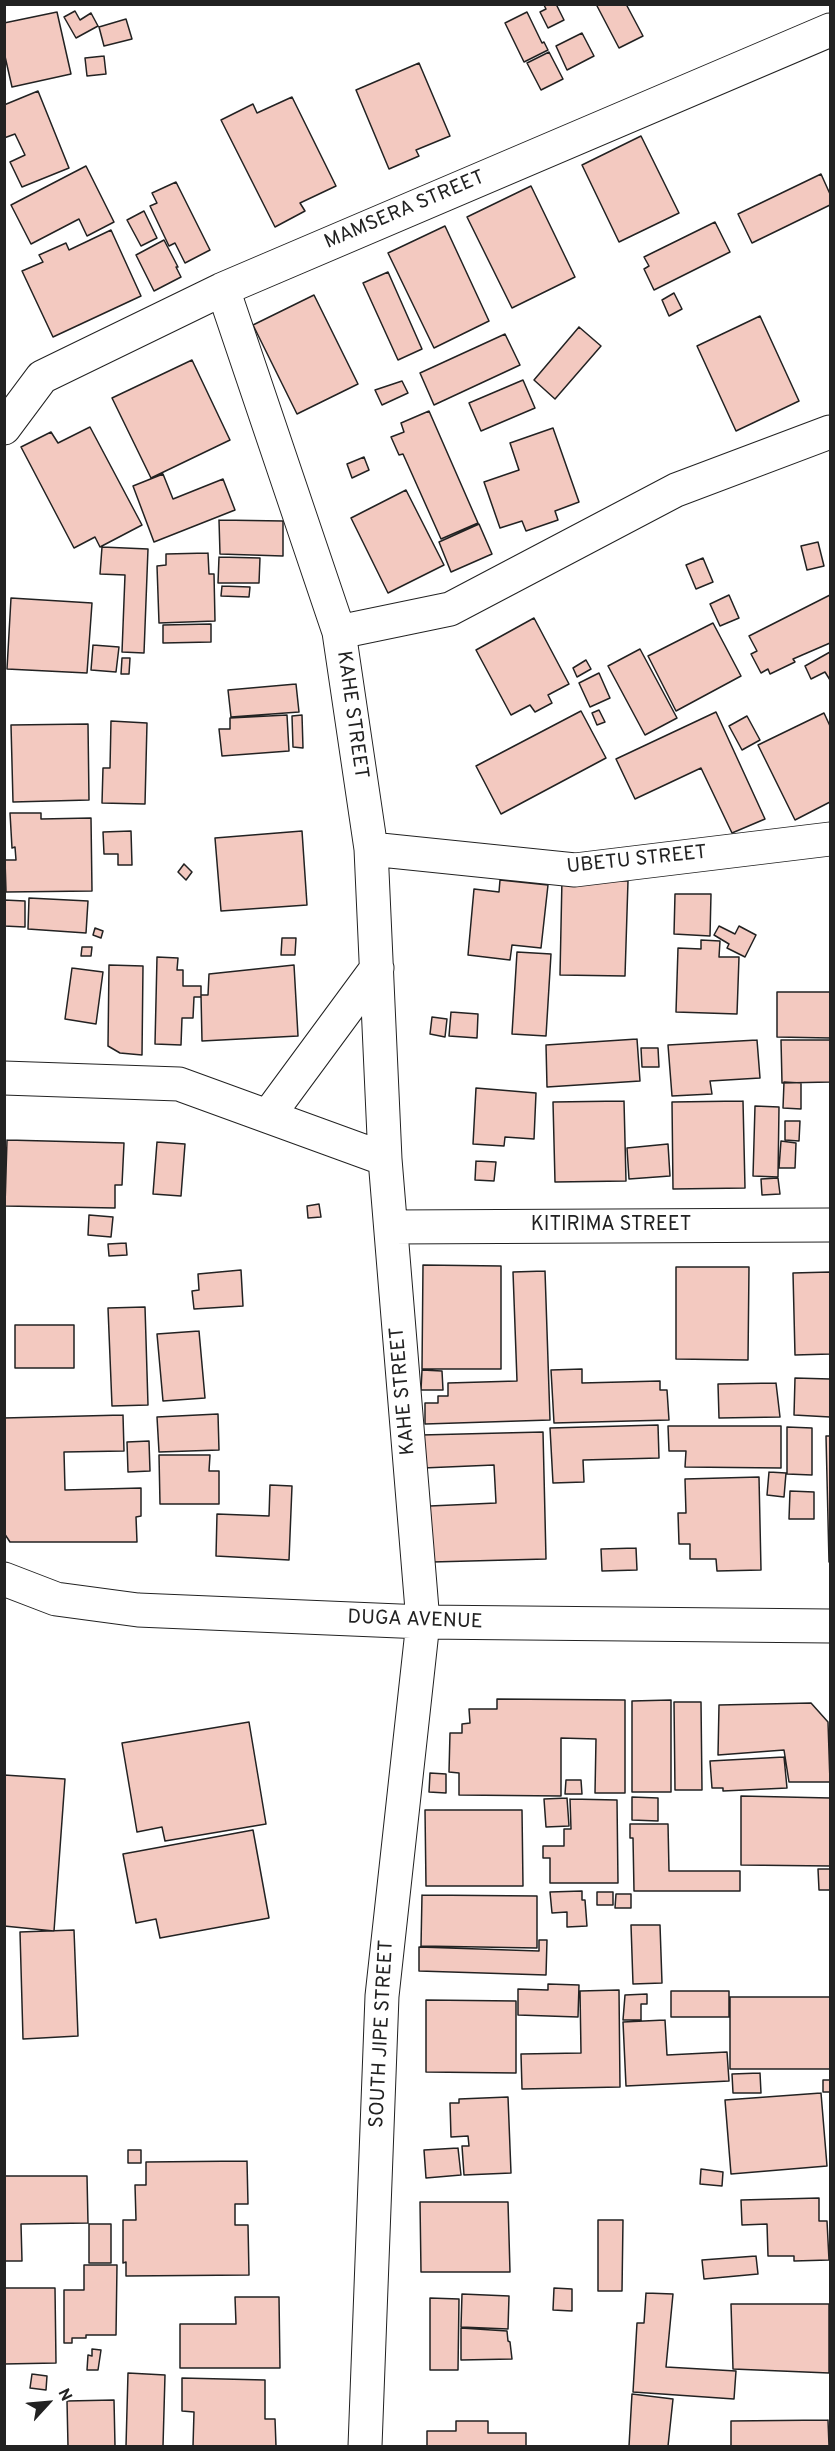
<!DOCTYPE html>
<html>
<head>
<meta charset="utf-8">
<style>
  body { margin:0 }
  #map { position:relative; width:835px; height:2451px; overflow:hidden; background:#fff; font-family:Overpass,sans-serif }
  canvas { display:block }
  .frame { position:absolute; inset:0; border:6px solid #222; pointer-events:none }
  .north { position:absolute; left:18px; top:2373px; width:60px; height:60px; -webkit-text-stroke:4px #fff; paint-order:stroke; rotate:64deg; font-size:16px; font-weight:700; line-height:24px; text-align:center; color:#222 }
  .north::after { content:''; display:block; margin:auto; width:21px; height:27px; background:#222; clip-path:polygon(50% 0,100% 100%,50% 72%,0 100%) }
</style>
</head>
<body>
<div id="map">
<canvas width="835" height="2451"></canvas>
<div class="frame"></div>
<div class="north">N</div>
</div>
<script>
const context = document.querySelector('canvas').getContext('2d');
context.lineJoin = 'round';
function paint(path, color) { context.fillStyle = color; context.fill(path, 'evenodd'); }
const poly = rows => new Path2D(rows.map(r => 'M' + r).join(''));
function trace(path, color, width, dash) { context.strokeStyle = color; context.lineWidth = width; context.lineCap = dash ? 'butt' : 'round'; context.setLineDash(dash || []); context.stroke(path); }
function write(font, color, halo, rows, align = 'center') {
  context.font = font + ' Overpass,sans-serif'; context.lineWidth = 4.5; context.setLineDash([]); context.textBaseline = 'middle'; context.strokeStyle = halo; context.fillStyle = color; for (const [text, x, y, turn = 0] of rows) {
    context.save(); context.translate(x, y); context.rotate((+turn || 0) * Math.PI / 180); context.textAlign = isNaN(turn) ? turn : align; if (halo) context.strokeText(text, 0, 0); context.fillText(text, 0, 0); context.restore();
  }
}
const building = poly([
  [556,4,564,20,548,28,540,12,546,9,544,5,546,4,556,4],
  [596,4,626,4,643,36,619,48,596,4],
  [75,11,80,20,91,13,98,26,76,38,64,17,75,11],
  [57,12,71,74,12,87,4,52,4,23,57,12],
  [527,12,542,43,544,42,548,50,524,62,505,23,527,12],
  [126,19,132,39,104,46,99,27,126,19],
  [582,33,594,56,567,70,556,46,582,33],
  [549,52,563,79,541,90,527,63,549,52],
  [104,56,106,74,87,76,85,58,104,56],
  [419,63,450,136,416,150,419,156,389,169,356,90,419,63],
  [38,91,69,168,22,187,10,162,25,155,15,134,4,138,4,105,38,91],
  [292,97,336,186,300,203,305,211,275,227,221,120,253,104,257,113,292,97],
  [641,136,679,213,619,242,582,165,641,136],
  [86,166,114,222,87,236,79,219,31,244,11,205,86,166],
  [821,174,830,194,830,205,752,243,738,214,821,174],
  [176,182,210,250,185,263,175,243,169,246,150,206,157,203,152,193,176,182],
  [531,186,575,277,512,308,467,217,531,186],
  [144,211,157,238,141,246,127,220,144,211],
  [715,222,730,252,654,290,644,269,649,266,644,257,715,222],
  [445,226,489,321,434,348,388,253,445,226],
  [111,230,141,296,53,337,22,271,43,262,39,255,66,243,69,250,111,230],
  [164,240,178,267,176,267,181,277,154,291,136,255,164,240],
  [388,272,422,349,398,360,363,283,388,272],
  [674,293,682,309,669,316,662,300,674,293],
  [314,295,358,384,297,414,253,325,314,295],
  [760,316,799,401,736,431,697,346,760,316],
  [579,327,601,346,555,399,534,380,579,327],
  [505,334,520,365,434,405,420,373,505,334],
  [192,360,230,440,151,478,112,398,192,360],
  [523,380,535,408,481,431,469,403,523,380],
  [402,381,408,393,382,405,375,390,402,381],
  [429,411,478,523,441,539,403,454,399,455,391,437,404,432,401,423,429,411],
  [90,427,142,525,100,547,95,537,74,548,21,447,51,432,58,443,90,427],
  [553,428,579,502,555,511,558,520,526,531,522,521,500,528,484,482,519,470,510,443,553,428],
  [364,457,369,470,352,478,347,464,364,457],
  [163,474,173,499,223,479,235,510,154,542,133,486,163,474],
  [406,490,444,565,388,593,351,518,406,490],
  [219,520,283,521,283,556,220,554,219,520],
  [479,524,492,554,451,572,439,542,479,524],
  [818,542,824,566,807,570,801,546,818,542],
  [102,547,148,549,144,653,122,652,125,575,100,574,102,547],
  [208,553,209,574,214,574,215,621,159,623,157,566,166,565,166,554,208,553],
  [219,557,260,558,259,583,218,583,219,557],
  [703,558,713,582,696,589,686,565,703,558],
  [222,586,250,587,249,597,221,596,222,586],
  [729,595,739,618,720,626,710,604,729,595],
  [830,595,830,643,793,659,795,662,770,674,768,669,761,673,751,654,757,651,749,636,830,595],
  [11,598,92,603,87,673,7,669,11,598],
  [534,618,569,684,548,695,552,703,535,712,530,705,511,715,476,650,534,618],
  [713,623,741,676,676,711,648,656,713,623],
  [211,624,211,642,163,643,163,625,211,624],
  [93,645,119,647,116,672,91,670,93,645],
  [640,649,677,718,645,735,608,666,640,649],
  [830,652,830,680,825,672,811,679,805,666,830,652],
  [122,658,130,658,129,674,121,674,122,658],
  [586,660,591,669,577,677,573,668,586,660],
  [599,673,610,698,590,707,579,683,599,673],
  [296,684,299,712,231,717,228,690,296,684],
  [599,710,605,722,597,725,592,713,599,710],
  [581,711,606,758,501,814,476,766,581,711],
  [716,712,765,819,732,833,701,768,635,799,616,759,716,712],
  [824,713,830,726,830,802,795,820,758,745,824,713],
  [287,715,289,751,222,756,219,729,230,729,230,718,287,715],
  [302,715,303,748,293,747,292,716,302,715],
  [747,716,760,740,742,750,729,726,747,716],
  [111,721,147,723,145,804,102,803,103,768,110,768,111,721],
  [88,724,89,800,13,802,11,725,88,724],
  [10,813,41,813,41,819,91,818,92,891,6,892,5,860,16,860,15,847,12,848,10,813],
  [131,831,132,865,118,865,118,854,104,854,103,832,131,831],
  [302,831,307,905,221,911,215,838,302,831],
  [184,864,192,872,186,880,178,872,184,864],
  [562,878,628,881,625,976,560,975,562,878],
  [500,880,548,885,541,948,512,945,510,960,468,955,474,889,499,892,500,880],
  [675,894,711,894,710,936,674,934,675,894],
  [29,898,88,901,86,933,28,929,29,898],
  [4,900,25,901,25,927,4,926,4,900],
  [719,926,735,934,739,926,756,935,745,957,727,948,729,944,714,935,719,926],
  [95,928,103,931,101,938,93,935,95,928],
  [282,938,296,938,295,955,281,955,282,938],
  [701,940,720,941,719,957,739,957,737,1014,676,1012,678,948,701,949,701,940],
  [82,947,92,947,91,956,81,956,82,947],
  [517,952,551,954,546,1036,512,1034,517,952],
  [157,957,178,958,177,970,183,970,183,986,201,986,201,997,194,997,193,1018,182,1018,181,1045,155,1044,157,957],
  [109,965,143,966,142,1055,120,1053,108,1046,109,965],
  [294,965,298,1036,202,1041,201,995,208,995,209,974,294,965],
  [72,968,103,972,96,1024,65,1019,72,968],
  [777,992,830,992,830,1038,777,1037,777,992],
  [451,1012,478,1014,477,1038,449,1036,451,1012],
  [432,1017,447,1019,445,1037,430,1034,432,1017],
  [637,1039,640,1081,547,1087,546,1045,637,1039],
  [757,1040,760,1078,710,1081,712,1094,672,1096,668,1045,757,1040],
  [781,1040,830,1040,830,1082,782,1083,781,1040],
  [641,1048,658,1048,659,1067,642,1067,641,1048],
  [784,1082,801,1083,801,1109,783,1108,784,1082],
  [476,1088,536,1093,534,1139,505,1137,504,1146,473,1144,476,1088],
  [624,1101,626,1181,555,1182,553,1102,624,1101],
  [743,1101,745,1188,673,1189,672,1102,743,1101],
  [755,1106,779,1107,778,1177,753,1176,755,1106],
  [785,1121,800,1121,799,1141,785,1140,785,1121],
  [7,1140,124,1143,122,1185,115,1185,115,1208,5,1206,7,1140],
  [781,1141,796,1143,795,1168,779,1168,781,1141],
  [157,1142,185,1144,181,1196,153,1194,157,1142],
  [668,1144,670,1176,629,1179,627,1148,668,1144],
  [476,1161,496,1162,494,1181,475,1180,476,1161],
  [778,1178,780,1194,762,1195,761,1179,778,1178],
  [319,1204,321,1217,308,1218,307,1206,319,1204],
  [89,1215,113,1217,111,1237,88,1235,89,1215],
  [126,1243,127,1255,109,1256,108,1244,126,1243],
  [423,1265,501,1266,501,1369,422,1369,423,1265],
  [676,1267,749,1267,748,1360,676,1359,676,1267],
  [241,1270,243,1306,194,1309,192,1291,199,1290,198,1274,241,1270],
  [545,1271,550,1420,425,1424,425,1403,438,1403,438,1396,448,1396,448,1383,517,1381,513,1272,545,1271],
  [830,1272,830,1354,795,1355,793,1273,830,1272],
  [145,1307,148,1405,112,1406,108,1308,145,1307],
  [15,1325,74,1325,74,1368,15,1368,15,1325],
  [199,1331,205,1398,163,1401,157,1334,199,1331],
  [582,1369,582,1383,660,1381,660,1390,667,1390,669,1420,554,1423,551,1370,582,1369],
  [422,1370,442,1371,443,1390,421,1390,422,1370],
  [795,1378,830,1379,830,1417,794,1415,795,1378],
  [776,1383,780,1417,719,1418,718,1384,776,1383],
  [218,1414,219,1450,159,1452,157,1417,218,1414],
  [123,1415,124,1451,64,1452,65,1490,141,1488,141,1516,136,1517,137,1542,10,1542,4,1533,4,1418,123,1415],
  [658,1425,659,1458,583,1460,584,1482,553,1483,550,1428,658,1425],
  [668,1426,781,1426,781,1468,685,1467,686,1451,669,1451,668,1426],
  [787,1427,812,1428,812,1475,787,1474,787,1427],
  [543,1432,546,1559,432,1562,430,1506,496,1503,494,1465,423,1468,421,1435,543,1432],
  [826,1436,830,1436,830,1562,829,1562,826,1436],
  [149,1441,150,1471,128,1472,127,1442,149,1441],
  [159,1455,210,1455,209,1471,219,1471,219,1504,160,1504,159,1455],
  [769,1472,786,1473,784,1497,767,1495,769,1472],
  [759,1477,761,1570,717,1571,716,1559,690,1559,690,1544,679,1544,678,1513,686,1513,685,1479,759,1477],
  [270,1485,292,1486,289,1560,216,1556,217,1514,269,1516,270,1485],
  [790,1491,814,1492,814,1519,789,1519,790,1491],
  [636,1548,637,1570,602,1571,601,1549,636,1548],
  [497,1699,625,1700,625,1793,595,1793,596,1739,561,1738,561,1796,459,1795,459,1773,449,1772,450,1733,462,1733,462,1724,470,1723,469,1709,497,1709,497,1699],
  [671,1700,671,1792,632,1792,632,1701,671,1700],
  [674,1702,701,1702,702,1790,675,1790,674,1702],
  [811,1703,828,1722,830,1782,789,1782,784,1750,718,1755,719,1705,811,1703],
  [249,1722,266,1824,165,1841,162,1827,137,1832,122,1743,249,1722],
  [784,1757,787,1788,723,1791,723,1788,712,1788,710,1761,784,1757],
  [430,1773,446,1774,446,1793,429,1792,430,1773],
  [4,1775,65,1779,54,1931,4,1926,4,1775],
  [566,1780,581,1780,582,1794,565,1794,566,1780],
  [741,1796,830,1798,830,1866,741,1865,741,1796],
  [632,1797,658,1798,658,1821,632,1820,632,1797],
  [567,1798,569,1826,546,1827,544,1799,567,1798],
  [570,1799,617,1800,618,1883,550,1883,550,1858,543,1858,543,1846,564,1846,564,1829,571,1829,570,1799],
  [425,1810,522,1810,523,1886,426,1886,425,1810],
  [630,1824,668,1824,669,1871,740,1871,740,1891,634,1891,633,1838,630,1838,630,1824],
  [253,1830,269,1918,160,1938,156,1919,136,1923,123,1854,253,1830],
  [818,1869,830,1869,830,1890,819,1890,818,1869],
  [582,1891,582,1900,585,1900,587,1926,567,1927,567,1912,552,1913,550,1892,582,1891],
  [597,1892,613,1892,613,1905,597,1905,597,1892],
  [616,1894,631,1894,631,1908,615,1908,616,1894],
  [422,1895,537,1896,537,1948,421,1946,422,1895],
  [631,1925,660,1925,662,1983,633,1984,631,1925],
  [74,1930,78,2036,23,2039,20,1932,74,1930],
  [539,1940,547,1940,546,1975,419,1971,419,1947,539,1951,539,1940],
  [548,1984,579,1985,578,2017,518,2015,518,1989,548,1990,548,1984],
  [619,1990,620,2087,522,2089,521,2054,581,2053,580,1991,619,1990],
  [671,1991,729,1991,729,2017,671,2017,671,1991],
  [647,1994,647,2004,641,2004,641,2020,623,2020,625,1995,647,1994],
  [730,1997,830,1997,830,2069,730,2069,730,1997],
  [426,2000,516,2001,516,2073,426,2072,426,2000],
  [665,2020,667,2055,727,2052,729,2081,626,2086,623,2022,665,2020],
  [760,2073,761,2093,733,2093,732,2074,760,2073],
  [823,2080,830,2080,830,2092,823,2092,823,2080],
  [821,2093,827,2166,731,2174,725,2100,821,2093],
  [508,2097,511,2173,464,2175,462,2146,469,2146,468,2136,451,2137,450,2103,459,2103,459,2099,508,2097],
  [458,2148,461,2175,426,2178,424,2150,458,2148],
  [128,2150,141,2150,141,2163,128,2163,128,2150],
  [247,2161,248,2204,235,2204,235,2225,248,2225,249,2275,126,2276,126,2262,123,2263,123,2220,136,2220,135,2185,146,2185,146,2162,247,2161],
  [701,2169,723,2172,722,2186,700,2184,701,2169],
  [4,2176,87,2176,88,2223,21,2224,22,2261,4,2261,4,2176],
  [819,2198,819,2221,827,2221,829,2260,794,2261,794,2256,768,2256,767,2224,742,2225,741,2200,819,2198],
  [420,2202,508,2202,510,2272,421,2272,420,2202],
  [598,2220,623,2220,622,2291,598,2291,598,2220],
  [89,2224,111,2224,111,2263,89,2263,89,2224],
  [756,2256,758,2274,704,2279,702,2260,756,2256],
  [84,2265,117,2265,116,2335,86,2335,86,2338,72,2338,72,2343,64,2343,64,2290,84,2290,84,2265],
  [4,2288,55,2288,56,2363,4,2364,4,2288],
  [554,2288,572,2289,572,2311,553,2310,554,2288],
  [646,2293,673,2294,666,2367,736,2371,734,2399,633,2392,637,2323,644,2323,646,2293],
  [462,2294,509,2296,508,2329,461,2327,462,2294],
  [235,2297,279,2297,280,2368,180,2368,180,2324,236,2324,235,2297],
  [430,2298,459,2299,458,2370,430,2370,430,2298],
  [731,2304,829,2304,829,2373,733,2369,731,2304],
  [461,2328,507,2331,508,2341,510,2342,512,2359,461,2360,461,2328],
  [92,2349,101,2350,98,2370,87,2370,88,2355,92,2356,92,2349],
  [128,2373,165,2375,163,2446,126,2446,128,2373],
  [32,2374,47,2376,46,2390,30,2388,32,2374],
  [182,2378,265,2380,265,2419,275,2419,276,2446,193,2446,194,2412,182,2411,182,2378],
  [632,2394,673,2399,668,2446,629,2446,632,2394],
  [114,2400,115,2446,68,2446,67,2401,114,2400],
  [828,2420,829,2446,731,2446,731,2421,828,2420],
  [456,2421,488,2421,488,2433,526,2433,526,2446,427,2446,427,2431,456,2431,456,2421]
]);
const minor = poly([
  [223,289,339,632,371,849,385,1159],
  [4,428,42,377,223,289,830,30],
  [339,632,450,609,676,490,830,432],
  [371,849,575,870,830,839],
  [4,1078,179,1084,385,1159,423,1622,382,1996,365,2446],
  [268,1116,377,968],
  [391,1227,830,1225],
  [4,1579,56,1599,138,1610,423,1622,830,1626]
]);
const streetNames = [
  ["MAMSERA STREET",405,211,-23],
  ["KAHE STREET",351,715,82],
  ["UBETU STREET",637,861,-6],
  ["KITIRIMA STREET",611,1226],
  ["KAHE STREET",404,1391,-95],
  ["DUGA AVENUE",415,1621,2],
  ["SOUTH JIPE STREET",383,2034,-87]
];
paint(building, '#f3c9c0');
trace(building, '#222', 1.5);
trace(minor, '#222', 35);
trace(minor, '#fff', 33);
write('20px', '#222', '#fff', streetNames);
</script>
</body>
</html>
